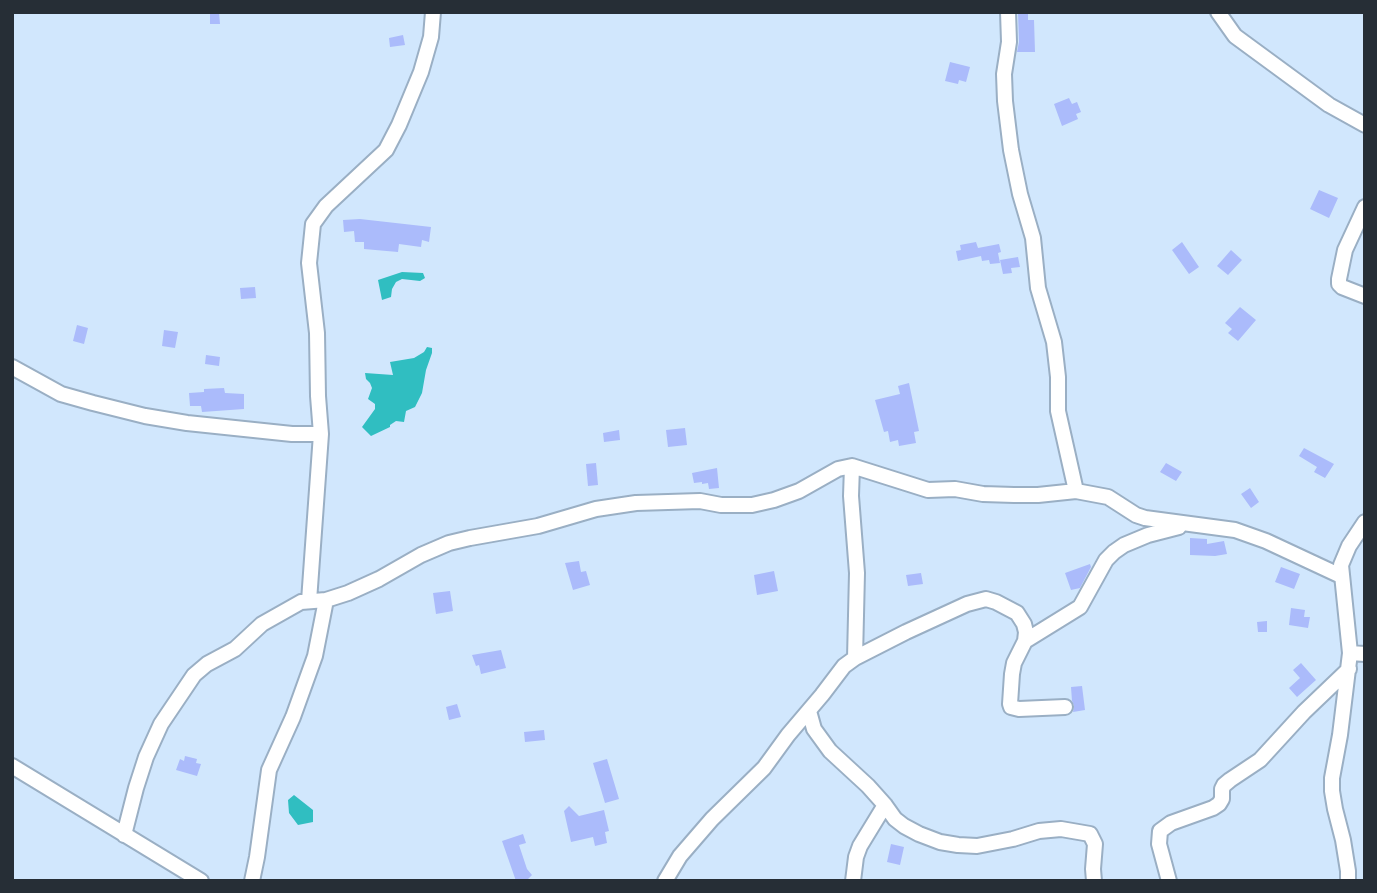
<!DOCTYPE html>
<html>
<head>
<meta charset="utf-8">
<style>
  body { margin:0 }
  #map { position:relative; width:1377px; height:893px; overflow:hidden; background:#d1e7fd; font-family:"Nunito Sans",sans-serif }
  canvas { display:block }
  .frame { position:absolute; inset:0; border:14px solid #262e36; pointer-events:none }
</style>
</head>
<body>
<div id="map">
<canvas width="1377" height="893"></canvas>
<div class="frame"></div>
</div>
<script>
const context = document.querySelector('canvas').getContext('2d');
context.lineJoin = 'round';
function paint(path, color) { context.fillStyle = color; context.fill(path, 'evenodd'); }
const poly = rows => new Path2D(rows.map(r => 'M' + r).join(''));
function trace(path, color, width, dash) { context.strokeStyle = color; context.lineWidth = width; context.lineCap = dash ? 'butt' : 'round'; context.setLineDash(dash || []); context.stroke(path); }
const water = poly([
  [402,272,423,273,425,278,420,281,402,279,396,282,392,289,391,297,382,300,378,280],
  [427,347,432,348,432,353,426,370,422,393,415,407,406,411,404,422,396,421,390,425,390,427,371,436,362,427,375,409,375,404,368,399,372,388,370,383,366,379,365,373,393,375,390,362,414,358,424,352],
  [294,795,313,810,313,822,298,825,289,813,288,800]
]);
const building = poly([
  [210,12,219,12,220,24,210,24],
  [1018,12,1028,12,1028,20,1034,20,1035,52,1017,52,1019,42],
  [403,35,405,45,390,47,389,38],
  [950,62,970,67,966,82,959,80,958,84,945,81],
  [1069,98,1072,104,1077,102,1081,112,1076,114,1078,119,1062,126,1054,104],
  [1319,190,1338,198,1329,218,1310,209],
  [360,219,431,227,429,242,422,240,421,247,399,244,398,252,364,249,364,242,355,242,354,231,344,232,343,220],
  [976,242,978,248,999,244,1001,252,998,253,1000,263,990,264,989,260,982,261,981,256,958,261,956,251,961,250,960,245],
  [1182,242,1199,267,1189,274,1172,250],
  [1231,250,1242,260,1228,275,1217,266],
  [1018,257,1020,267,1011,268,1012,273,1003,274,1000,260],
  [255,287,256,298,241,299,240,288],
  [1240,307,1256,320,1238,341,1228,333,1232,329,1225,323],
  [77,325,88,328,84,344,73,341],
  [164,330,178,332,175,348,162,346],
  [206,355,220,357,219,366,205,364],
  [909,383,919,431,914,432,916,443,899,446,898,440,890,442,888,431,884,432,875,400,900,394,898,386],
  [224,388,225,393,244,394,244,409,202,412,201,406,190,406,189,393,204,392,204,389],
  [685,428,687,445,668,447,666,430],
  [619,430,620,440,604,442,603,433],
  [1304,448,1334,464,1325,478,1314,472,1317,467,1299,456],
  [596,463,598,485,588,486,586,464],
  [1166,463,1182,472,1176,481,1160,472],
  [717,468,719,488,709,489,708,483,702,484,702,482,694,483,692,473],
  [1250,488,1259,502,1251,508,1241,494],
  [1190,538,1207,539,1207,544,1224,541,1227,554,1215,556,1190,555],
  [579,561,581,572,586,571,590,585,573,590,565,563],
  [1090,564,1091,567,1080,588,1071,590,1065,573],
  [1281,567,1300,574,1294,589,1275,582],
  [774,571,778,591,757,595,754,575],
  [921,573,923,584,908,586,906,575],
  [450,591,453,611,436,614,433,593],
  [1291,608,1305,610,1304,617,1310,617,1308,628,1289,625],
  [1267,621,1267,632,1258,632,1257,622],
  [501,650,506,668,481,674,479,665,476,666,472,655],
  [1301,663,1316,680,1297,697,1289,688,1300,678,1293,670],
  [1082,686,1085,710,1073,712,1074,706,1072,701,1071,687],
  [457,704,461,717,449,720,446,707],
  [544,730,545,740,525,742,524,732],
  [185,756,197,759,196,763,201,764,197,776,176,770,180,759,184,761],
  [607,759,619,799,605,803,593,763],
  [569,806,579,816,604,810,609,831,605,832,607,843,595,846,593,837,571,842,564,811],
  [523,834,526,843,519,845,527,869,532,875,526,881,516,881,502,841],
  [891,844,904,847,900,865,887,862]
]);
const minor = poly([
  [1008,12,1009,42,1004,74,1005,101,1011,150,1020,194,1033,238,1038,288,1054,342,1058,377,1058,411,1076,491],
  [1218,12,1235,36,1329,105,1365,125],
  [1365,207,1345,250,1339,279,1339,284,1342,287,1365,296],
  [12,367,61,394,93,403,145,416,187,423,292,434,321,434],
  [852,466,851,496,857,573,855,658],
  [309,601,321,434,318,396,317,333,309,263,313,224,326,206,386,150,399,125,421,72,431,37,433,12],
  [1025,641,1080,607,1106,560,1114,552,1124,545,1148,535,1179,527],
  [1350,653,1365,654],
  [809,711,814,729,830,751,868,786,885,805,895,819,904,826,919,834,940,842,958,845,977,846,1013,839,1039,831,1061,829,1090,834,1095,844,1093,869,1094,881],
  [12,766,201,881],
  [124,835,136,788,146,757,161,724,194,675,207,664,235,649,262,624,301,602,326,600,348,593,379,579,421,555,449,543,470,538,538,526,596,509,636,503,700,501,721,505,752,505,774,500,799,491,838,469,852,466,928,490,955,489,983,494,1014,495,1038,495,1076,491,1108,497,1136,515,1145,518,1235,530,1266,541,1341,576],
  [252,881,257,857,269,770,293,717,315,656,326,600],
  [665,881,680,856,712,819,764,768,788,735,822,695,844,666,855,658,906,632,967,604,986,599,996,602,1017,613,1024,624,1026,632,1025,641,1014,663,1012,674,1010,704,1011,707,1019,709,1065,707],
  [853,881,856,857,860,846,885,805],
  [1169,881,1159,844,1160,831,1171,823,1213,808,1219,804,1222,799,1222,789,1224,785,1230,780,1260,760,1304,712,1349,669],
  [1348,881,1348,871,1343,840,1335,809,1332,791,1332,778,1340,735,1350,653,1341,565,1349,546,1365,522]
]);
paint(water, '#30bec1');
paint(building, '#abbbfb');
trace(minor, '#9aafc4', 18);
trace(minor, '#fff', 14);
</script>
</body>
</html>
